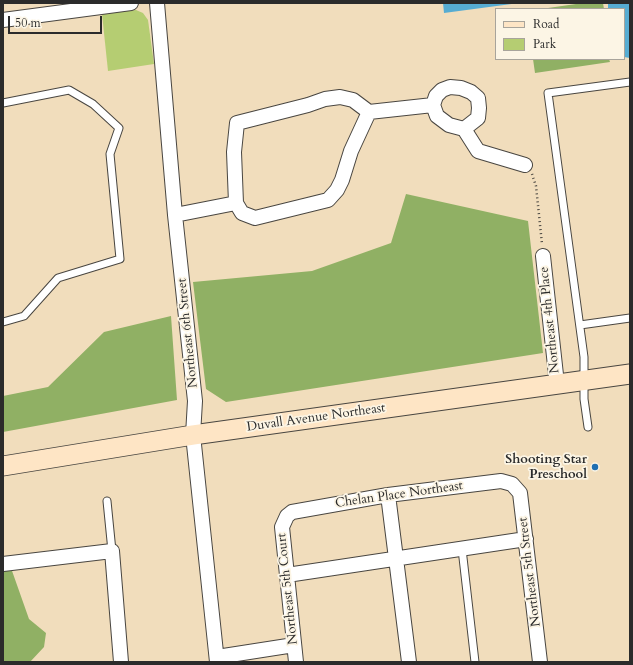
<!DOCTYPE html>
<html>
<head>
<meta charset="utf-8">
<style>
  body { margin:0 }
  #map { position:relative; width:633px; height:665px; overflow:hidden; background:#f1ddbc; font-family:Cardo,serif }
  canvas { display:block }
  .frame { position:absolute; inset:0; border:4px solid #2b2b2b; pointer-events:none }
  .legend { position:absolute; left:495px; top:8px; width:130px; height:52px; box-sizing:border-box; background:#fcf5e5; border:1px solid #a8a49b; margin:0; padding:5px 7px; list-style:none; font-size:12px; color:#2b2b2b }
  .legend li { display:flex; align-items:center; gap:8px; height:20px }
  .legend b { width:20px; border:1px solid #a8a49b }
  .scale { position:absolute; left:8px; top:16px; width:94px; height:18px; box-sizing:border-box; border:2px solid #2b2b2b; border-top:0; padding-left:5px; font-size:12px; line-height:14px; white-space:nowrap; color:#2b2b2b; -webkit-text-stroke:3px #fcf5e5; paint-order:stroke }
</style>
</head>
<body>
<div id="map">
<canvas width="633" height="665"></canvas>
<div class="frame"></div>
<ul class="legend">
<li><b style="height:5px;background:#fee5c5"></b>Road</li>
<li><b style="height:11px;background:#b5cd72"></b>Park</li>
</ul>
<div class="scale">50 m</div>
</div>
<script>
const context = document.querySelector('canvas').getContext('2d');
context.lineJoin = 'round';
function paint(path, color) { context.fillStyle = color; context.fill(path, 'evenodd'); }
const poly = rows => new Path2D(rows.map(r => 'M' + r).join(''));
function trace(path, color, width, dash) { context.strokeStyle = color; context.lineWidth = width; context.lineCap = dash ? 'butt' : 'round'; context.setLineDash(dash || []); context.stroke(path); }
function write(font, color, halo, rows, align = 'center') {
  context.font = font + ' Cardo,serif'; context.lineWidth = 3.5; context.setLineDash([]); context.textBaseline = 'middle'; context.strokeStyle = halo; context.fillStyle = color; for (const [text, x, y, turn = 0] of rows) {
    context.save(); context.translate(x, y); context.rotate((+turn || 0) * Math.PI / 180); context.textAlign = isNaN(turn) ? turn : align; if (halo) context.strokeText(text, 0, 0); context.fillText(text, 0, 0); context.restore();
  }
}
const green = poly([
  [136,10,143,13,148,20,154,64,108,71,102,14]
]);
const forest = poly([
  [583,3,603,3,604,9,541,9],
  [533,59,609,59,610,62,535,73],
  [406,194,528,221,543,353,226,402,206,389,193,282,312,271,391,243],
  [171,316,177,400,3,432,3,396,48,387,104,332],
  [11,568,29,619,46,633,44,647,30,662,3,662,3,569]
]);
const water = poly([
  [443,3,519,3,444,13],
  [608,3,630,3,630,58,624,57,624,9,608,9]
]);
const path = poly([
  [532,174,536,186,542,244]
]);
const service = poly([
  [3,103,69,90,93,104,119,128,110,154,120,259,58,278,24,316,3,322],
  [580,325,630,318],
  [588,427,584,399,584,357,548,93,630,82],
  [107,501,112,551],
  [462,549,475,662]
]);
const minor = poly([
  [157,3,175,215,195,401,193,435,217,662],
  [3,20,131,3],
  [433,105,436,96,442,90,450,87,461,88,471,92,478,98,479,108,478,118,464,129,478,151,525,165],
  [369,112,351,151,342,180,337,190,328,200,255,218,242,213,236,203,234,152,237,123,308,105,325,99,340,97,353,100,369,112,433,105,437,116,449,125,464,129],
  [175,215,236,203],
  [543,256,557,384],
  [388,495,409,662],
  [3,564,112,551,121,662],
  [287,575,526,539],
  [217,657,294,645],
  [296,662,282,527,287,516,292,512,388,495,501,481,512,484,520,493,540,662]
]);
const secondary = poly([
  [3,466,193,435,630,374]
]);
const markers = [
  [595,467,4,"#1f6fb2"]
];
const streetNames = [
  ["Northeast 4th Place",550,320,-96],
  ["Northeast 6th Street",188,333,-96],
  ["Duvall Avenue Northeast",316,418,-8],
  ["Chelan Place Northeast",399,495,-8],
  ["Northeast 5th Street",530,572,-97],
  ["Northeast 5th Court",288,589,-96]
];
const poiNames = [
  ["Shooting Star",587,460],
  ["Preschool",587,475]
];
paint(green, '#b5cd72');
paint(forest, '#90b064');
paint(water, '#56acd2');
trace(service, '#494641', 9);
trace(minor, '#494641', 16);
trace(secondary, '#494641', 21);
trace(path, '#494641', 2.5, [1, 3]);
trace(service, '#fff', 7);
trace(minor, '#fff', 14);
trace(secondary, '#fee5c5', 19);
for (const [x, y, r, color] of markers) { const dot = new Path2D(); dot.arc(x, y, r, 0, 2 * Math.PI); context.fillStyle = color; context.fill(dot); trace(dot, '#fcf5e5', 1.5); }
write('13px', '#2b2b2b', '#fcf5e5', streetNames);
write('bold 13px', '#2b2b2b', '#fcf5e5', poiNames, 'right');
</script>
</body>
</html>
